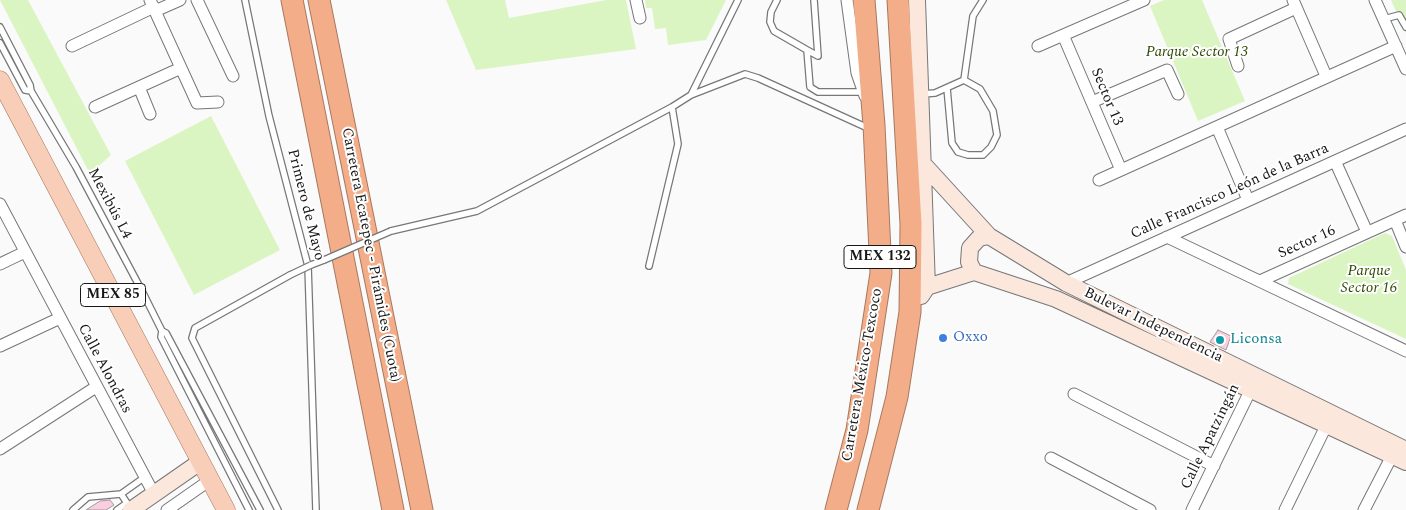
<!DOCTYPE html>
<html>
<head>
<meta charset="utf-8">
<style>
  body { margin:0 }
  canvas { display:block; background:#fafafb }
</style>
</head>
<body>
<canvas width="1406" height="510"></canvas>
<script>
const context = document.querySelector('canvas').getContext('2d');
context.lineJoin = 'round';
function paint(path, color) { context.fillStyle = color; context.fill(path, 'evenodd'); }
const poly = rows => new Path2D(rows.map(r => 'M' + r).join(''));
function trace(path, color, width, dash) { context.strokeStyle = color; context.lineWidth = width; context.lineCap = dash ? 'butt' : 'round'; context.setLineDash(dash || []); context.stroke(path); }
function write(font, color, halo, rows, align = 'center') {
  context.font = font + ' Spectral,serif'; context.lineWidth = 4; context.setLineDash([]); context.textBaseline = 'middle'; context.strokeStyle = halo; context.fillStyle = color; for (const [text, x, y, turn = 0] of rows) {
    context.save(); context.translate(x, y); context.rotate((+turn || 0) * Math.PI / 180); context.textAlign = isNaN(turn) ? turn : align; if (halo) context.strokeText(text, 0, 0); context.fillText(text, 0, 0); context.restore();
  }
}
const green = poly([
  [0,0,28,0,111,155,90,174],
  [446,0,505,0,509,18,606,0,626,0,636,49,476,70],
  [645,0,726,0,706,40,668,45,666,28,655,29,652,8,646,8],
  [1164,0,1202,0,1245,101,1198,121,1150,6],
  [1391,0,1406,0,1406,33],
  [211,116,280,250,194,295,125,161],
  [1385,233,1392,236,1406,270,1406,339,1288,284,1289,278]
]);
const building = poly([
  [1218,330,1231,336,1226,350,1210,342,1218,330],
  [110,500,114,505,106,510,86,510,100,501,110,500]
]);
const lane = poly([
  [245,0,269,116,308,266,316,510],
  [777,0,771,12,770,22,774,31,807,50],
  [814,0,818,56,807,50,810,87,818,92,864,92],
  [1384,19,1399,15,1406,27],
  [0,27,30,85,31,91,76,167,143,293,162,331,161,337,249,510],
  [0,43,25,90,31,91],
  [947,88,952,143,958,152,968,155,983,155,991,147,997,135,993,111,980,89,964,80],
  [922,94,935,93,964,80,973,16,983,0],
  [691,95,738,0],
  [391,231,477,211,672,107],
  [311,265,324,260],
  [649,266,678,144,672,107,691,95,745,74,758,78,870,129],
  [162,331,166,333,260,510],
  [131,509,121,494,145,477],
  [73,510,88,497,121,494],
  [117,510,127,503],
  [278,510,192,338,195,328,290,275]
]);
const street = poly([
  [150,0,197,103,218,102],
  [197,0,233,76],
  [636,0,640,18],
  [847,0,857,73,865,96],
  [1293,0,1326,76],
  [1375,0,1406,69],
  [155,11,180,0],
  [1063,35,1121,170],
  [72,46,154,7],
  [1038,46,1144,0],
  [1238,66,1229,39,1296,8],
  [139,87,150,114],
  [1092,102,1167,70,1178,94],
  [95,107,181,68],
  [1217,127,1248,200],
  [1335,161,1367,232],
  [1099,180,1396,46],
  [0,204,154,494],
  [1395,220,1406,247],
  [1167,237,1406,351],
  [0,264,25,252],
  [1260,281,1406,215],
  [1066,283,1406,129],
  [0,346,60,318],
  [1074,394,1214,466],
  [0,449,96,387],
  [1051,458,1150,510],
  [167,510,210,480],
  [1192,510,1254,383],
  [1285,510,1330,418],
  [1364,510,1395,450]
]);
const secondary = poly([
  [917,0,927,287,921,296],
  [925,166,989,236,1066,283,1406,450],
  [974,272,969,262,970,248,979,238,989,236],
  [927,287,974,272,1056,299,1406,462],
  [131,510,200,462]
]);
const primary = poly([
  [0,80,226,510]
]);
const highway = poly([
  [292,0,393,510],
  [319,0,422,510],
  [836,510,857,430,881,273,874,125,864,0],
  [868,510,897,397,910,312,911,224,898,0]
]);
const laneBridge = poly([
  [324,260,391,231],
  [290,275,311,265]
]);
const markers = [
  [943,338,5,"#3f7fe0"],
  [1220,340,5,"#0f9aa8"]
];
const shields = [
  [880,257,72],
  [113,295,65]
];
const shieldNames = [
  ["MEX 132",880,257],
  ["MEX 85",113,295]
];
const parkNames = [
  ["Parque Sector 13",1197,53],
  ["Parque",1369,272],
  ["Sector 16",1369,289]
];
const streetNames = [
  ["Sector 13",1106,97,67],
  ["Calle Francisco León de la Barra",1230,192,-24],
  ["Mexibús L4",109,204,62],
  ["Primero de Mayo",305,205,76],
  ["Sector 16",1307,243,-24],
  ["Carretera Ecatepec - Pirámides (Cuota)",370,255,79],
  ["Bulevar Independencia",1153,326,26],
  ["Calle Alondras",104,369,62],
  ["Carretera México-Texcoco",863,375,-80],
  ["Calle Apatzingán",1211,437,-64]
];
const shopNames = [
  ["Oxxo",953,338]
];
const cultureNames = [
  ["Liconsa",1230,340]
];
paint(green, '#dbf5c2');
paint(building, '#facee0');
trace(building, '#9e9c9d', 1);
trace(lane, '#767778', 8);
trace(street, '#767778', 13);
trace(secondary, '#767778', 18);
trace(primary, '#a67961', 19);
trace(highway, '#a67961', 23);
trace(lane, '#fff', 5.5);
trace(street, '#fff', 11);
trace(secondary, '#fbe7dc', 16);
trace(primary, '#f8ceb8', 18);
trace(highway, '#f3ae89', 21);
trace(laneBridge, '#767778', 8, []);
trace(laneBridge, '#fff', 5.5);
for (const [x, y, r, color] of markers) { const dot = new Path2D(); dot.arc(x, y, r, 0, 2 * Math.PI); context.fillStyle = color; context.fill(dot); trace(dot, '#fff', 2); }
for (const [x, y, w] of shields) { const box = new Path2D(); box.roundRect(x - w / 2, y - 11.5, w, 23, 4); context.fillStyle = '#fff'; context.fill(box); trace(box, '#171717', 1); }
write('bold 14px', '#171717', null, shieldNames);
write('italic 15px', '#2d4903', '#fff', parkNames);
write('15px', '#171717', '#fff', streetNames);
write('15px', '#366cbe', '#fff', shopNames, 'left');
write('15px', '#0d838f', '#fff', cultureNames, 'left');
</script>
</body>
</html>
